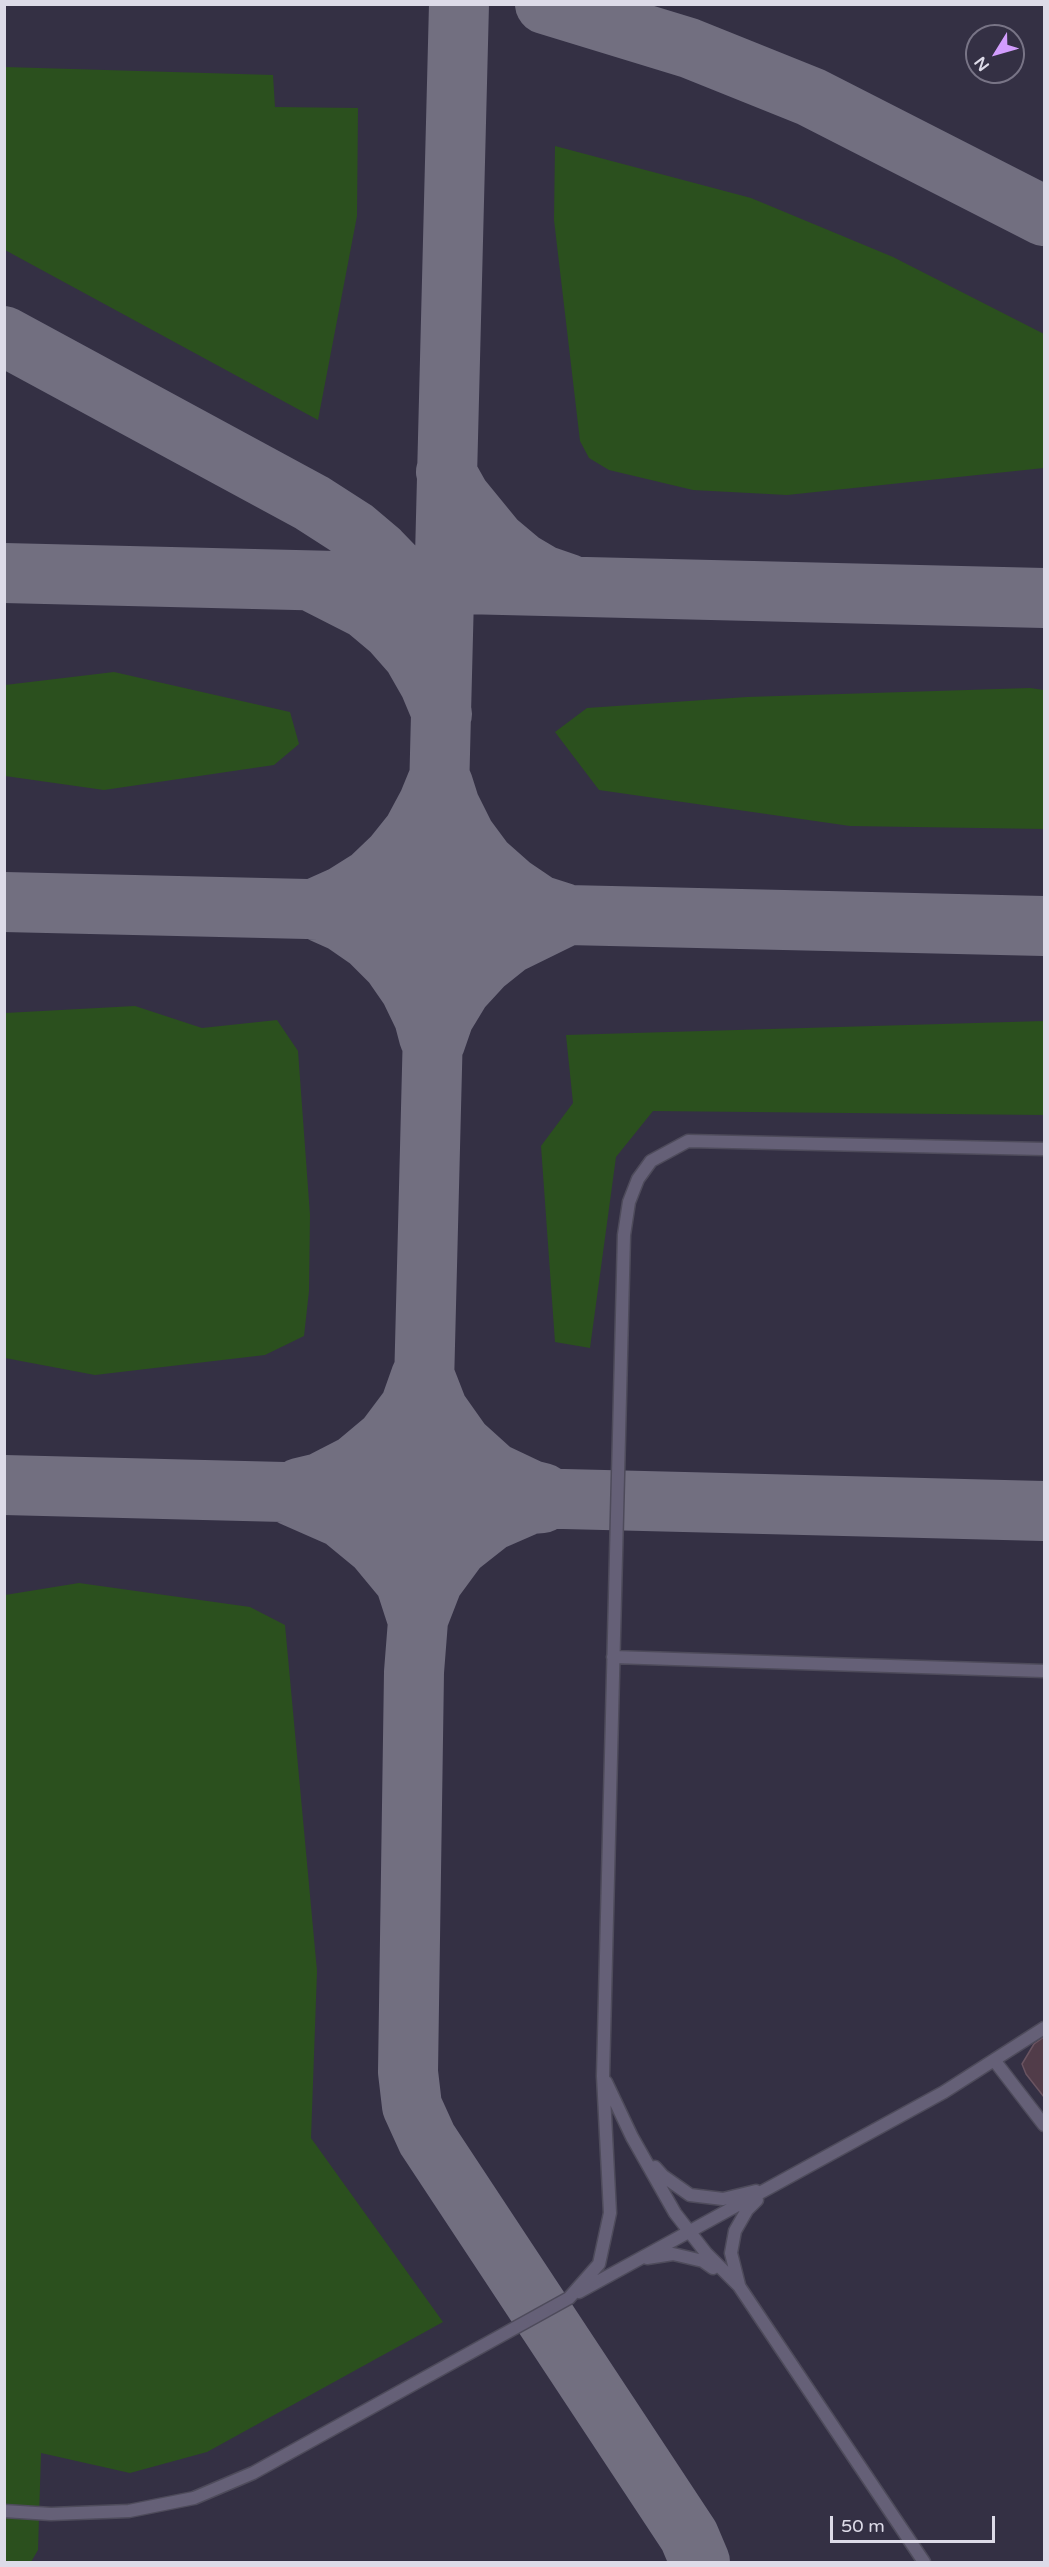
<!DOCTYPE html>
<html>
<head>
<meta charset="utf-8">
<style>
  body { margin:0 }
  #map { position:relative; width:1049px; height:2567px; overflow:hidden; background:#343044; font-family:"Varela Round",sans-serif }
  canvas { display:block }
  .frame { position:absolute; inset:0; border:6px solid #dddbe8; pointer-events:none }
  .north { position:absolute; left:965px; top:24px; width:60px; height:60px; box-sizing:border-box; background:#343044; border:2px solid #787486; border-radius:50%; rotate:233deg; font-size:16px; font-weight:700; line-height:24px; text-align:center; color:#dddbe8 }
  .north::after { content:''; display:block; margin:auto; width:21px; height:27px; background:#d29dfd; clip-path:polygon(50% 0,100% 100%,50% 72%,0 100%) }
  .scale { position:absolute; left:830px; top:2516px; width:165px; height:27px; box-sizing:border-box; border:3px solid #dddbe8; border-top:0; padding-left:8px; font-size:18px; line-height:21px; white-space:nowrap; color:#dddbe8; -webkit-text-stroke:4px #343044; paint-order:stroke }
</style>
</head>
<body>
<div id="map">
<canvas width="1049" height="2567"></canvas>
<div class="frame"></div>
<div class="north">N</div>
<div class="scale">50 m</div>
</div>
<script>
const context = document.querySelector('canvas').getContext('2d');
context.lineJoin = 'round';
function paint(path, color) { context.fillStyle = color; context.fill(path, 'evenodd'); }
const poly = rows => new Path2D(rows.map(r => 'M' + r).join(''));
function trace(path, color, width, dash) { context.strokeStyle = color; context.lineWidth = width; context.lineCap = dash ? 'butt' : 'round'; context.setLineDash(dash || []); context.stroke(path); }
const green = poly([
  [5,67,273,75,275,107,358,108,357,216,318,420,5,250],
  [555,146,751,198,893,257,1044,334,1044,468,787,495,693,490,609,470,589,458,580,441,554,220],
  [114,672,290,712,299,744,274,765,104,790,5,776,5,685],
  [1030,688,1044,690,1044,829,850,826,599,790,555,732,587,708,747,697],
  [135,1006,202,1028,277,1020,298,1051,310,1215,309,1291,304,1336,265,1355,95,1375,5,1358,5,1013],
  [1044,1021,1044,1115,653,1111,616,1157,590,1348,555,1342,541,1146,573,1103,566,1035],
  [79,1583,250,1607,285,1625,317,1971,311,2138,443,2322,207,2452,130,2473,41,2453,38,2550,31,2562,5,2562,5,1595]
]);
const taxiway = poly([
  [459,4,418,1621,414,1672,408,2072,412,2106,427,2139,689,2536,700,2562],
  [545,4,689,48,811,97,1044,216],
  [4,336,312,503,354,530,380,552,410,583,419,598],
  [446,472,460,497,496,541,521,562,543,575,569,584],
  [4,573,1044,598],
  [313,582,366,609,391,630,413,655,429,683,442,714],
  [443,784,450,806,465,836,485,863,511,886,539,905,564,913],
  [4,902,1044,926],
  [314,909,343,922,369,940,392,963,410,989,424,1018,429,1037],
  [314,909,343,896,370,879,393,857,413,832,428,804,437,782],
  [435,1043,444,1017,461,989,484,964,509,944,568,915],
  [424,1374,438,1410,462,1444,493,1472,531,1490,543,1493],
  [4,1485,1044,1511],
  [299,1488,320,1483,355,1465,386,1439,410,1407,421,1376],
  [292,1496,342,1518,376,1546,405,1581,417,1618],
  [419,1617,433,1581,458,1547,491,1521,530,1504,542,1503]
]);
const building = poly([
  [1044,2037,1044,2097,1026,2074,1022,2064,1034,2044,1044,2037]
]);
const lane = poly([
  [613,1657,1044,1671],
  [1044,2028,994,2060,1044,2125],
  [606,2082,632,2137,675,2213,706,2253,739,2286,924,2562],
  [655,2167,663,2176,690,2195,723,2199,756,2191],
  [647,2258,673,2254,703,2261,713,2268],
  [739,2285,731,2253,735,2231,747,2210,757,2200],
  [579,2292,944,2092,994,2060],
  [4,2511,51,2514,129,2511,194,2498,253,2473,569,2298,599,2264,610,2213,603,2076,624,1235,629,1202,638,1179,651,1161,688,1141,1044,1149]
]);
paint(green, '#2b501e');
trace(taxiway, '#726f80', 60);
paint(building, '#513c49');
trace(building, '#6a5461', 1.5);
trace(lane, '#4e4b5b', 15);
trace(lane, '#656077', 12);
</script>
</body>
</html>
